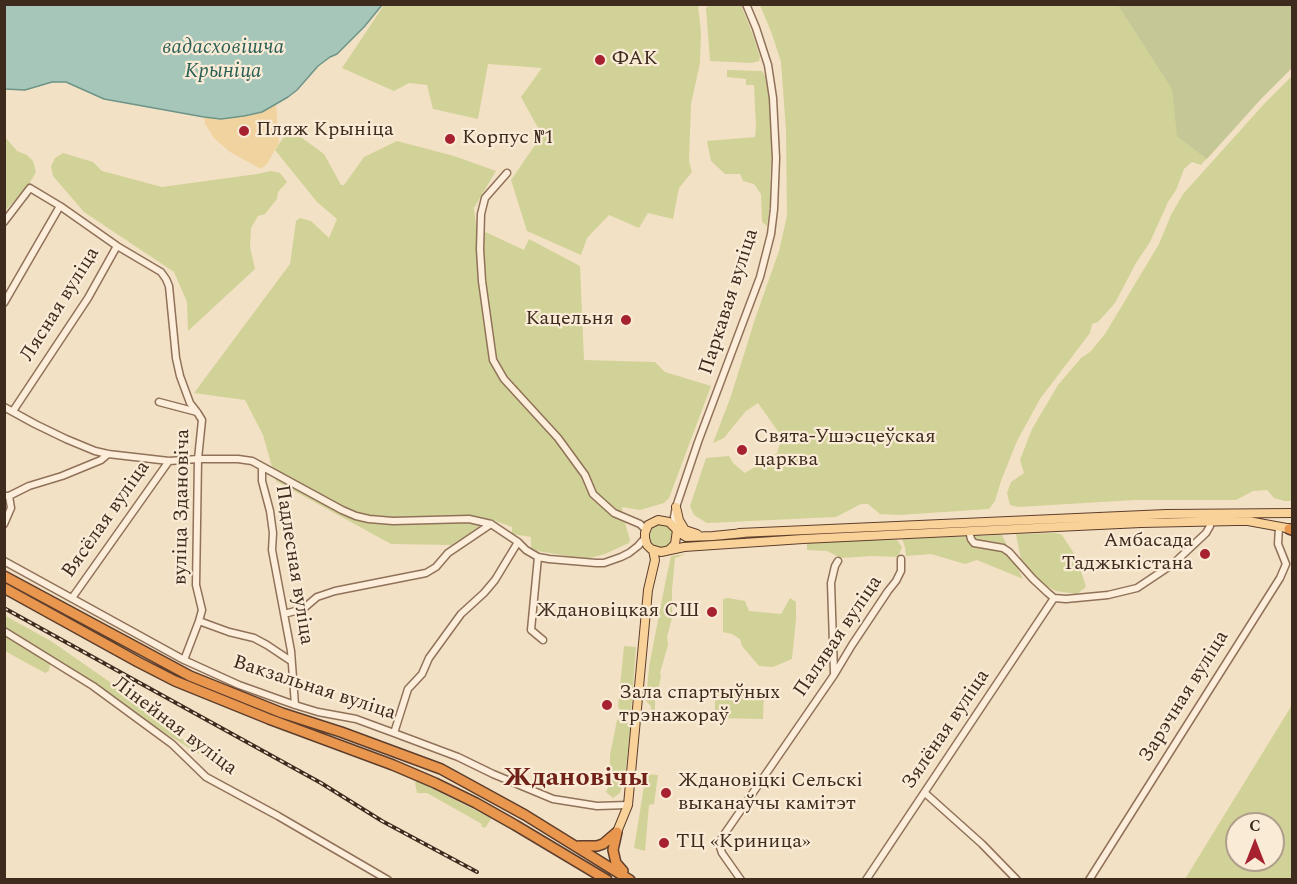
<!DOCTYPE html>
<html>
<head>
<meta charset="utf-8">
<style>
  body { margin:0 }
  #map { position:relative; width:1297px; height:884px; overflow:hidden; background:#f3e1c5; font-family:Spectral,serif }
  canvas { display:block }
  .frame { position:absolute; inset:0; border:6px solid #3f2b1e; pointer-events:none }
  .north { position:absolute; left:1225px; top:812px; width:60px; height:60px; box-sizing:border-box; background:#f9ebd6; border:2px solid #af9e8c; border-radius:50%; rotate:0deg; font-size:16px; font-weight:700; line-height:24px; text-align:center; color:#3f2b1e }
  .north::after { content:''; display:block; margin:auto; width:21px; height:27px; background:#a62230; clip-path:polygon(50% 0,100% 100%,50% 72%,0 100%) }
</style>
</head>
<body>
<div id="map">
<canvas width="1297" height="884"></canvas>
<div class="frame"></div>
<div class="north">С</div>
</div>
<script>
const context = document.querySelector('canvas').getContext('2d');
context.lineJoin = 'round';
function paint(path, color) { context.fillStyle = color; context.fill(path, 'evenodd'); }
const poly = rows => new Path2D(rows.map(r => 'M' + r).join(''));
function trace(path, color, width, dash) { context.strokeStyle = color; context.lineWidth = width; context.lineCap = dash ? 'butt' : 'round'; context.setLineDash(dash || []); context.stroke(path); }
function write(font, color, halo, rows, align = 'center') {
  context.font = font + ' Spectral,serif'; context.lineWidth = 4.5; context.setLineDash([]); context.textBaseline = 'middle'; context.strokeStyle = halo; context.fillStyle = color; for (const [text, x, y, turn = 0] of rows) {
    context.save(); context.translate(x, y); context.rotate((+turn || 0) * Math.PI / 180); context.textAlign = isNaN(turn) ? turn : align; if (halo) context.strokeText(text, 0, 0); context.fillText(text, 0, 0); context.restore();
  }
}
const green = poly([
  [384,5,698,5,701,32,700,63,691,104,689,161,692,172,679,188,673,219,648,213,639,228,609,215,587,238,581,255,527,231,511,180,542,135,521,97,542,68,488,64,478,119,433,109,427,85,409,83,394,91,342,68],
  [710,5,741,5,753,35,760,57,759,61,751,63,710,61,706,8],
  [760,5,1292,5,1238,123,1201,165,1192,162,1184,169,1176,190,1168,202,1150,242,1136,263,1115,303,1098,322,1092,324,1090,333,1040,399,1017,441,1001,481,995,501,989,509,899,515,880,514,868,504,861,504,836,517,707,523,694,515,690,506,706,458,729,456,733,463,745,473,777,453,782,437,758,403,746,411,724,438,713,443,731,396,755,319,779,251,787,216,786,131,781,62,772,34],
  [727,70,762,71,768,80,773,139,770,178,770,204,767,226,762,222,761,194,754,184,743,181,740,174,725,174,711,161,707,141,755,137,756,127,754,85,746,85,746,79,727,77],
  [1292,76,1292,501,1285,501,1274,498,1267,490,1253,491,1236,500,1135,500,1018,507,1010,505,1007,493,1011,482,1024,473,1020,460,1032,429,1058,385,1081,358,1090,352,1105,334,1159,244,1171,215,1183,194,1264,104],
  [294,132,324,154,341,185,344,185,364,157,397,141,454,156,496,171,474,208,476,225,481,230,524,250,529,239,580,266,584,360,655,362,665,372,711,386,669,498,664,503,640,510,622,507,623,516,630,540,629,543,605,554,586,559,531,550,531,537,512,534,512,527,490,519,452,545,391,544,276,481,263,435,245,400,194,393,290,264,296,221,300,218,311,221,329,238,337,219,317,202,275,150,285,135],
  [5,137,17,151,27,155,33,161,36,172,29,184,5,211],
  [63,153,93,162,102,171,162,187,257,174,271,171,280,173,287,182,278,192,277,199,265,214,258,216,251,228,250,247,255,269,188,331,187,302,174,272,84,212,53,176,51,166,55,158],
  '648 536a13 13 0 1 1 26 0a13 13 0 1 1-26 0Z',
  [1056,533,1062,535,1077,558,1086,587,1077,594,1056,591,1036,581,1021,560,1016,534],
  [1002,535,1023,579,977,560,965,564,931,554,906,556,905,547,902,539],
  [897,540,902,547,898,557,872,556,841,558,827,551,807,550,807,541],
  [686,554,675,558,672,590,672,618,667,637,668,645,660,673,661,676,658,692,655,699,655,712,651,712,651,706,646,701,649,667,666,579,671,556],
  [728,598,745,601,749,611,781,614,790,598,796,602,796,619,792,659,773,667,759,666,742,646,740,639,732,634,723,632,723,599],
  [4,615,51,641,127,694,175,734,208,756,207,759,113,701,5,631],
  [4,635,50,663,49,671,45,673,5,651],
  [624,646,636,647,631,711,627,713,622,712,618,707],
  [715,688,764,689,763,719,715,718],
  [1292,705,1292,877,1290,880,1185,879],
  [1237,824,1273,824,1273,860,1237,860],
  [617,720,631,722,625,775,620,793,613,798,606,792,612,779,610,766,610,755],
  [646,774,658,775,654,804,649,805,645,851,634,848],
  [417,781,489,817,491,819,485,828,481,826,482,824,427,793,417,793,415,783]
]);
const sand = poly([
  [276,104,279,143,267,164,261,169,230,152,214,138,205,124,204,117,221,119,262,112]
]);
const cemetery = poly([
  [1118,5,1292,5,1292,68,1261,99,1207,159,1177,136,1172,89]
]);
const water = poly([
  [5,4,382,4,382,5,364,27,337,54,330,57,318,66,297,90,288,97,262,112,244,116,221,119,204,117,104,99,66,82,52,82,25,90,5,89,5,4]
]);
const minor = poly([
  [507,173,485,198,481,214,480,249,482,281,493,360,504,379,558,438,585,475,593,494,614,513,640,524,646,530],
  [4,222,30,188,60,206,117,246,161,272,166,279,169,286,176,358,180,376,190,403,197,412,202,420,198,459,197,524,196,585,202,610,199,621,229,632,254,638,267,645,291,661],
  [4,303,60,206],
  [159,402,197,412],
  [4,407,35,424,66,439,95,451,108,454,169,461,198,459,238,459,252,461,342,510,356,516,369,519,393,521,469,519,491,524,518,542,526,550,538,557,549,559,596,563,604,563,621,557,629,553,638,546,645,538],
  [13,411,88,298,117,246],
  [262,467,262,481,270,511,273,533,272,550,291,651,295,705],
  [4,496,9,496,11,508,4,524],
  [9,496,29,486,62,476,101,460,108,454],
  [675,527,674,517,676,507,698,442,760,277,771,234,774,209,776,158,773,98,768,65,756,28,746,4],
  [969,531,971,539,974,543,1003,548,1009,552,1033,579,1048,593,1054,598,1066,599,1108,595,1137,588,1173,564,1206,533,1210,526,1211,521],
  [538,557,531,630,543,640],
  [4,561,184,660,239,685,295,705,318,712,356,719,394,733,458,757,493,774,553,799,597,806,628,805],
  [72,598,169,461],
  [284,614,303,609,317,597,335,591,426,573,436,567,448,553,491,524],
  [4,631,93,686,172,744,206,777,278,816,388,880],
  [184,660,199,621],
  [834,673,831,583,835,566,838,561],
  [394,733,408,689,422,674,429,658,461,614,484,593,495,580,518,542],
  [925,793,982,844,1017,880],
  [741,880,722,853,719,844,721,839,834,675,852,645,888,591,896,581,901,571,901,559],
  [866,880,1054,598],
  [1089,880,1280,578,1286,564,1278,544,1279,527]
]);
const major = poly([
  [676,507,679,520,685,530,697,534],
  [739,533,1166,514,1292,513],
  [744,533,713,536,686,537,680,533,669,522,658,520,648,525,645,533,645,538,647,545,651,549,661,552,684,547,803,539,1141,523,1236,521,1248,521,1292,529],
  [669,550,675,544,677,530],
  [617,832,628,805,648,590,655,560,653,550]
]);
const highway = poly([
  [1289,529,1292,530],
  [4,576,190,676,282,713,341,732,441,769,525,815,630,880],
  [4,588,138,662,175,681,269,719,393,765,435,783,476,803,515,825,607,880],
  [617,832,613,850,616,863,623,871],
  [579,846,597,846,603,844,617,832]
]);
const rail = poly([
  [4,608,321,783,382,821,477,872]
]);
const markers = [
  [600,60,6,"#a62230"],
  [244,131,6,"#a62230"],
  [450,139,6,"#a62230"],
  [626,320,6,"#a62230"],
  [742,450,6,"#a62230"],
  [1205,554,6,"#a62230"],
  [712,612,6,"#a62230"],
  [607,705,6,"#a62230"],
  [666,793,6,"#a62230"],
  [664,843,6,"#a62230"]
];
const poiNames = [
  ["ФАК",612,60],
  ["Пляж Крыніца",256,131],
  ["Корпус №1",462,139],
  ["Кацельня",614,320,"right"],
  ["Свята-Ушэсцеўская",754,438],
  ["царква",754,461],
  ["Амбасада",1193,542,"right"],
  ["Таджыкістана",1193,565,"right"],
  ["Ждановіцкая СШ",700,612,"right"],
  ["Зала спартыўных",619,694],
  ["трэнажораў",619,717],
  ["Ждановіцкі Сельскі",678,782],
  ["выканаўчы камітэт",678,805],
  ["ТЦ «Криница»",676,843]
];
const streetNames = [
  ["Паркавая вуліца",730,302,-72],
  ["Лясная вуліца",61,305,-58],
  ["вуліца Здановіча",183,507,-89],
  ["Вясёлая вуліца",107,520,-55],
  ["Падлесная вуліца",293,565,81],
  ["Палявая вуліца",839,637,-56],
  ["Вакзальная вуліца",314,689,18],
  ["Зарэчная вуліца",1185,697,-58],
  ["Лінейная вуліца",174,727,37],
  ["Зялёная вуліца",947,730,-56]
];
const waterNames = [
  ["вадасховішча",223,49],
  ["Крыніца",223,73]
];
const districtNames = [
  ["Ждановічы",576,780]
];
paint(green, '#d1d297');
paint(sand, '#f1d3a0');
paint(cemetery, '#c6c797');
paint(water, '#a7c6ba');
trace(water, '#6c9587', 1.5);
trace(minor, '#907159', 9);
trace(major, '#5e3f2d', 10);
trace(highway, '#5e3f2d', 12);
trace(minor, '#fceeda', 6);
trace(major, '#f9d29a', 8);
trace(highway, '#e9964f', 9);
trace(rail, '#3f2b1e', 4);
trace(rail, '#f9ebd6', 1.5, [4.5]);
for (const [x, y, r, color] of markers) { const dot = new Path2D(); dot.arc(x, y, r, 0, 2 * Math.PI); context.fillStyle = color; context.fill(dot); trace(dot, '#f9ebd6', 2); }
write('20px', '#3f2b1e', '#f9ebd6', poiNames, 'left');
write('20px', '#3f2b1e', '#f9ebd6', streetNames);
write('italic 21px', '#2c6057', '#f9ebd6', waterNames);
write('bold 26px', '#702219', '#f9ebd6', districtNames);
</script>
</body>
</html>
